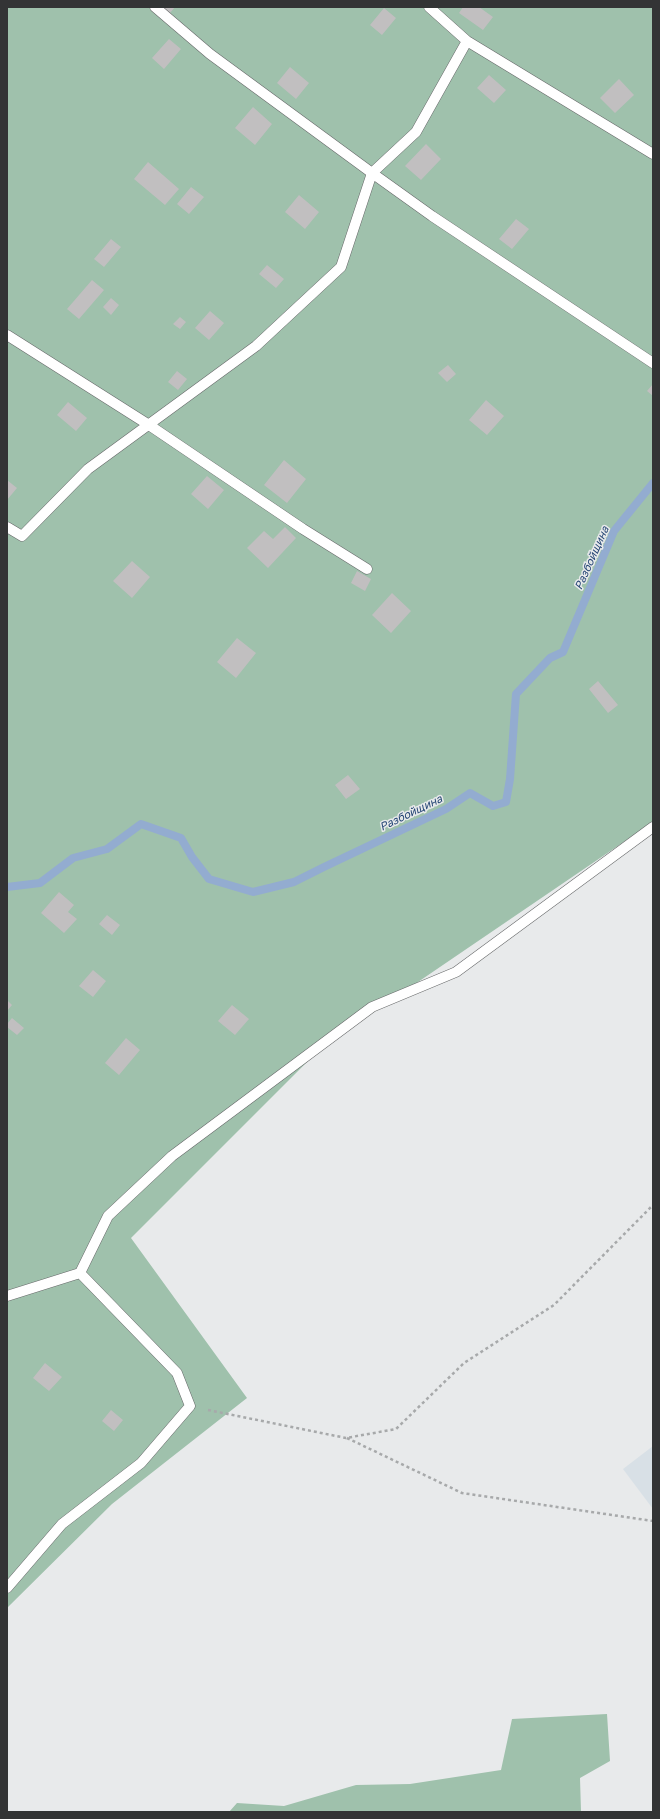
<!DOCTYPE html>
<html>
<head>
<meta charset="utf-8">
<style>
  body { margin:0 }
  #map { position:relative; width:660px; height:1819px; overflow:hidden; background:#e8eaeb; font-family:"Golos Text",sans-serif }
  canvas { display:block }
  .frame { position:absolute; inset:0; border:8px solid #333435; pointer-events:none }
</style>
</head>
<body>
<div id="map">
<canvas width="660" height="1819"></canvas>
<div class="frame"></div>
</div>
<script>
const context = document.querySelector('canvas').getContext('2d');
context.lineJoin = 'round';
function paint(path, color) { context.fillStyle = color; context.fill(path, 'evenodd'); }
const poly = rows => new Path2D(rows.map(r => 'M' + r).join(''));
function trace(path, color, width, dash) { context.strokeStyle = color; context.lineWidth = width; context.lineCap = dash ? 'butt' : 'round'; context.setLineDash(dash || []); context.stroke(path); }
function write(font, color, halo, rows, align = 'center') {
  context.font = font + ' "Golos Text",sans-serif'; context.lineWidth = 3; context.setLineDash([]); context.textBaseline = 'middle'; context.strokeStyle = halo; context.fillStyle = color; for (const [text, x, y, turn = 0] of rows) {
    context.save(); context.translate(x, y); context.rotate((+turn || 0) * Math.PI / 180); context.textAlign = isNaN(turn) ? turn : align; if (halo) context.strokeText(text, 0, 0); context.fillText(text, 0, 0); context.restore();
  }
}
const built = poly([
  [653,1446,653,1509,623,1469]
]);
const green = poly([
  [7,7,653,7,653,822,321,1048,131,1238,247,1398,112,1504,7,1608],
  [607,1714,610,1761,580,1778,581,1812,229,1812,237,1803,284,1806,356,1785,410,1784,501,1770,512,1719]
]);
const stream = poly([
  [7,887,40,883,73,858,107,849,141,824,181,838,192,857,209,879,253,892,294,882,324,867,446,809,470,793,493,806,506,802,510,779,516,694,550,658,563,652,614,531,653,483]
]);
const building = poly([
  [162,7,175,7,170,13],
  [463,7,479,7,493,17,483,30,459,13],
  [384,8,396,18,382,35,370,25],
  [169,39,181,49,164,69,152,58],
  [290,67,309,83,296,99,277,83],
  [489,75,506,90,494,103,477,88],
  [619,79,634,95,615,113,600,98],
  [253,107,272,124,255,145,235,128],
  [426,144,441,159,421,180,405,166],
  [148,162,179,189,165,205,134,179],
  [191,187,204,197,189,214,177,204],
  [299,195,319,212,305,229,285,212],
  [516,219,529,229,512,249,499,239],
  [111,239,121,247,104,267,94,259],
  [267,265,284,279,276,288,259,274],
  [92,280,104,290,79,319,67,309],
  [111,298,119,305,111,315,103,307],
  [210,311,224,323,209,340,195,328],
  [180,317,186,322,180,329,173,324],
  [448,365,456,374,447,382,438,373],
  [177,371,187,379,178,390,168,382],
  [653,384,653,396,647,391],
  [486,400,504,416,487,435,469,420],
  [68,402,87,418,76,431,57,415],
  [284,460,306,479,287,503,264,485],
  [207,476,224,490,208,509,191,494],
  [7,480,17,488,7,500],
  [285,527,296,538,268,568,247,548,264,531,273,539],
  [132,561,150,577,132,598,113,581],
  [357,571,371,579,365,591,351,583],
  [392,593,411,611,391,633,372,615],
  [237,638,256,653,236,678,217,662],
  [598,681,618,705,608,713,589,689],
  [348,775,360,789,346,799,335,785],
  [59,892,74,905,68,912,77,919,64,933,41,913],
  [107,915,120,925,112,935,99,924],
  [93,970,106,981,93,997,79,986],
  [7,1000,12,1005,7,1011],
  [232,1005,249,1019,235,1035,218,1021],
  [12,1018,24,1028,17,1035,7,1027,7,1024],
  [126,1038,140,1050,119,1075,105,1063],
  [45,1363,62,1377,49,1391,33,1378],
  [111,1410,123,1420,114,1431,102,1421]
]);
const path = poly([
  [208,1410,346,1438,396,1429,464,1363,554,1305,653,1205],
  [347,1438,462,1493,653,1521]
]);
const service = poly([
  [155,7,210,54,372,173,432,216,653,363],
  [429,7,467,41,653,154],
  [7,335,149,425,303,529,367,569],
  [7,527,22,536,88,469,256,346,341,267,372,173,416,132,467,41],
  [80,1273,108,1216,172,1156,372,1007,456,972,653,827],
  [7,1296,80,1273,177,1373,190,1406,141,1463,62,1524,7,1588]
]);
const waterNames = [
  ["Разбойщина",592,558,-66],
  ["Разбойщина",411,813,-26]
];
paint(built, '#d8e0e6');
paint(green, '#9fc1ac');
trace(stream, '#93acd0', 8);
paint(building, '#c1bfc0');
trace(service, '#686a6b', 11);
trace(path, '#a7a9aa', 2.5, [3, 3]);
trace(service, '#fff', 10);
write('italic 11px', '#244574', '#e8eaeb', waterNames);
</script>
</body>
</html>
